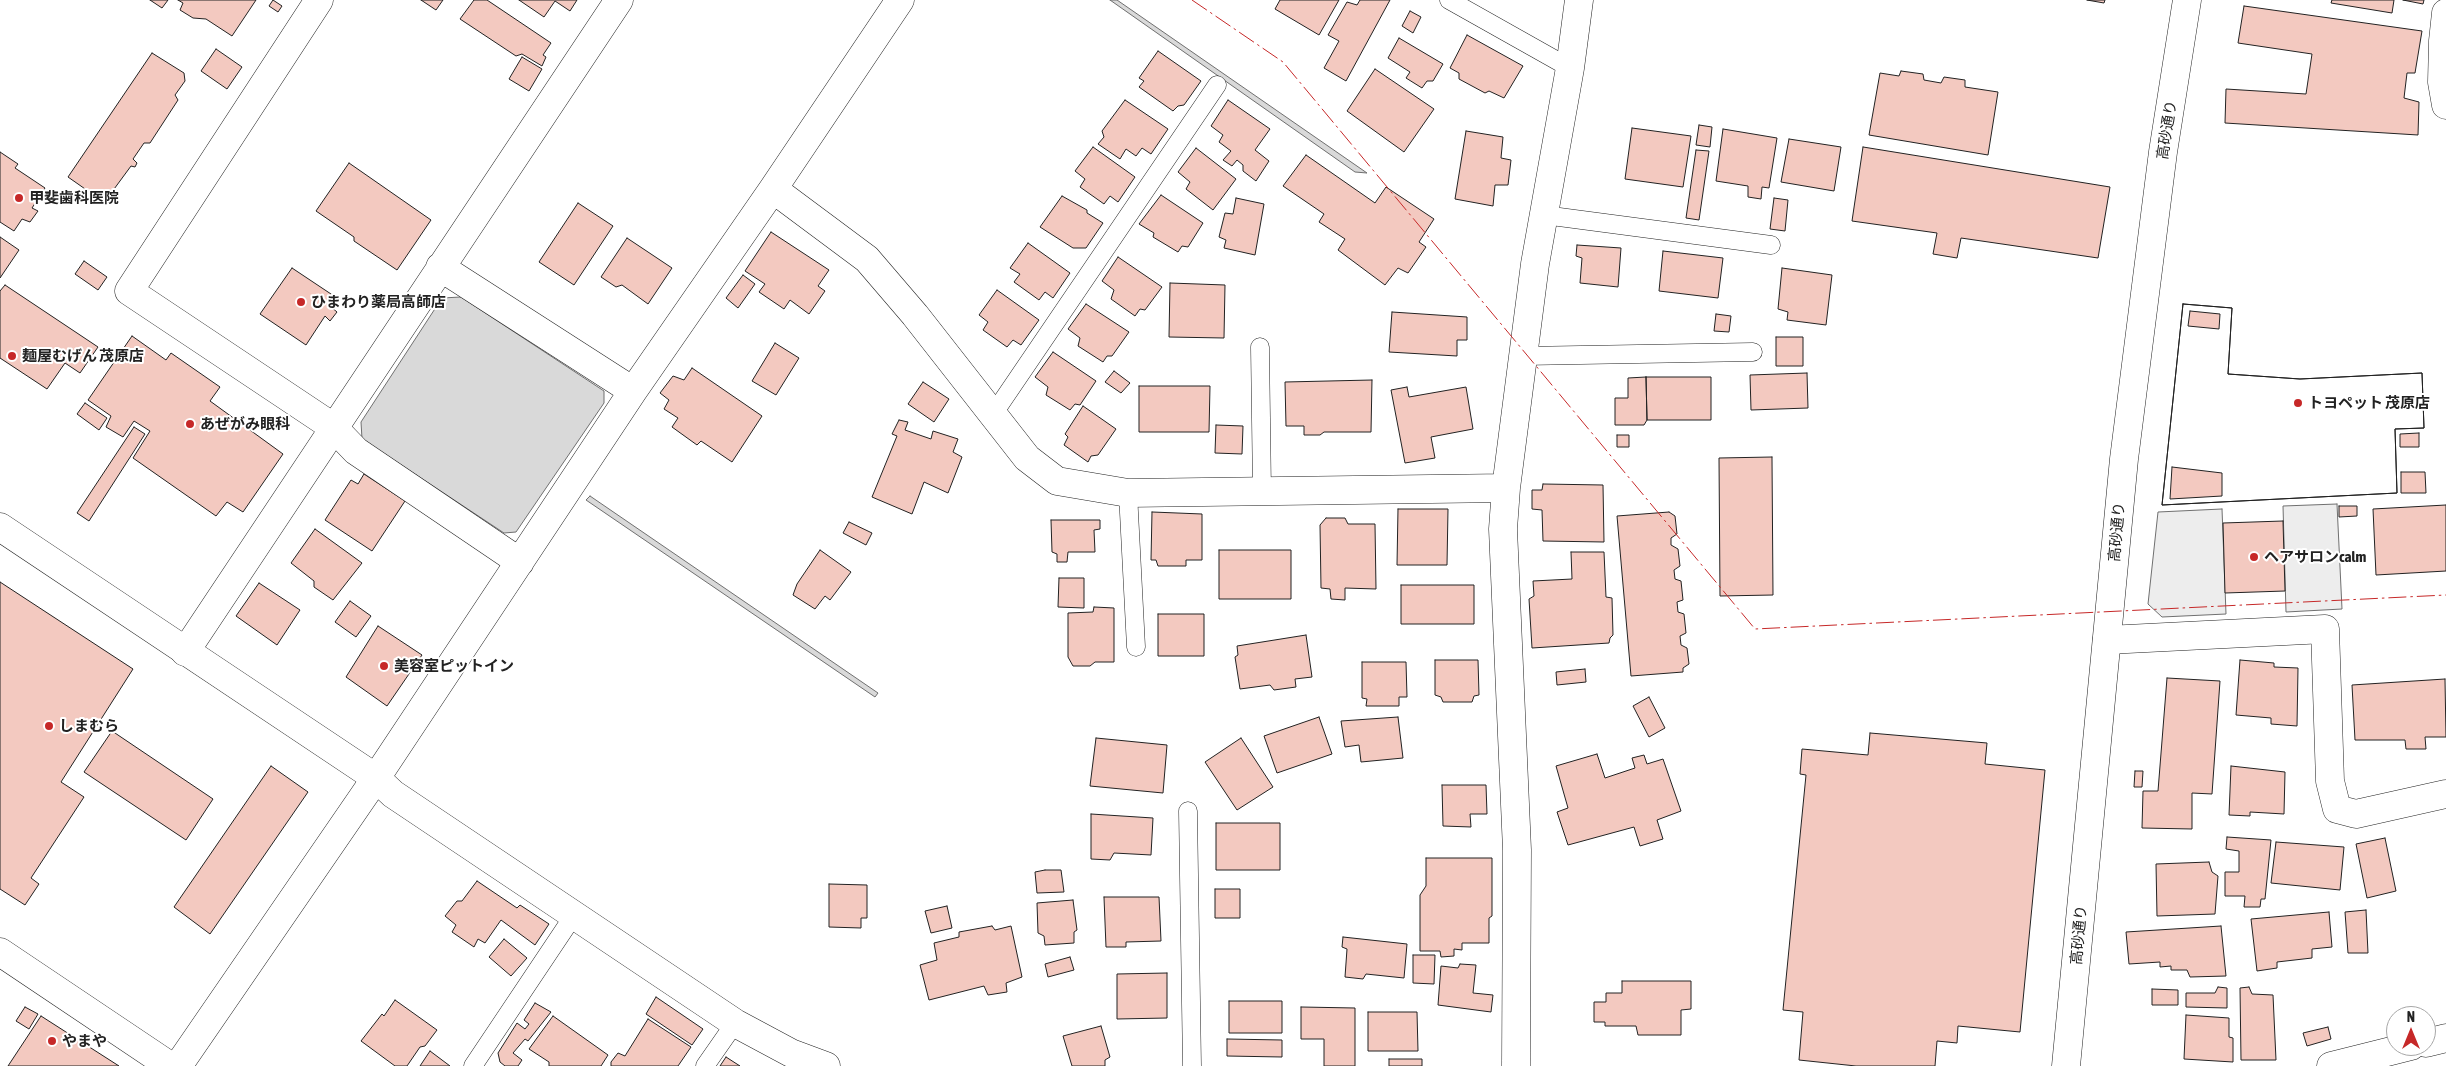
<!DOCTYPE html>
<html>
<head>
<meta charset="utf-8">
<style>
  body { margin:0 }
  #map { position:relative; width:2446px; height:1066px; overflow:hidden; background:#fff; font-family:"Asap Condensed",sans-serif }
  canvas { display:block }
  .north { position:absolute; left:2386px; top:1006px; width:50px; height:50px; box-sizing:border-box; background:#fff; border:1px solid #a7a7a7; border-radius:50%; rotate:0deg; font-size:14px; font-weight:700; line-height:20px; text-align:center; color:#222 }
  .north::after { content:''; display:block; margin:auto; width:18px; height:22px; background:#c62828; clip-path:polygon(50% 0,100% 100%,50% 72%,0 100%) }
</style>
</head>
<body>
<div id="map">
<canvas width="2446" height="1066"></canvas>
<div class="north">N</div>
</div>
<script>
const context = document.querySelector('canvas').getContext('2d');
context.lineJoin = 'round';
function paint(path, color) { context.fillStyle = color; context.fill(path, 'evenodd'); }
const poly = rows => new Path2D(rows.map(r => 'M' + r).join(''));
function trace(path, color, width, dash) { context.strokeStyle = color; context.lineWidth = width; context.lineCap = dash ? 'butt' : 'round'; context.setLineDash(dash || []); context.stroke(path); }
function write(font, color, halo, rows, align = 'center') {
  context.font = font + ' "Asap Condensed","Noto Sans JP",sans-serif'; context.lineWidth = 4; context.setLineDash([]); context.textBaseline = 'middle'; context.strokeStyle = halo; context.fillStyle = color; for (const [text, x, y, turn = 0] of rows) {
    context.save(); context.translate(x, y); context.rotate((+turn || 0) * Math.PI / 180); context.textAlign = isNaN(turn) ? turn : align; if (halo) context.strokeText(text, 0, 0); context.fillText(text, 0, 0); context.restore();
  }
}
const parking = poly([
  [2337,504,2342,609,2286,612,2283,506,2337,504],
  [2222,509,2226,614,2162,617,2148,604,2158,512,2222,509]
]);
const water = poly([
  [1110,0,1117,0,1367,173,1355,172,1110,0],
  [461,297,604,391,604,403,516,532,504,533,362,439,361,422,442,298,461,297],
  [590,496,878,693,875,697,586,500,590,496]
]);
const building = poly([
  [150,0,168,0,162,8,150,0],
  [178,0,256,0,232,36,206,19,193,18,180,10,183,3,178,0],
  [273,0,282,6,278,12,269,6,273,0],
  [421,0,443,0,436,10,421,0],
  [474,0,487,0,551,43,543,55,546,57,542,66,522,54,516,56,460,19,474,0],
  [519,0,577,0,570,11,555,1,544,17,519,0],
  [1280,0,1339,0,1319,35,1275,9,1280,0],
  [1360,0,1390,0,1346,81,1324,68,1339,41,1328,35,1347,2,1357,5,1360,0],
  [2087,0,2105,0,2104,3,2087,0],
  [2332,0,2394,0,2392,13,2331,3,2332,0],
  [2403,0,2424,0,2423,4,2403,0],
  [2244,6,2422,31,2415,73,2407,73,2404,98,2419,102,2418,135,2225,123,2226,89,2306,94,2312,54,2238,43,2244,6],
  [1410,11,1421,17,1413,33,1402,26,1410,11],
  [1467,35,1523,66,1504,98,1489,91,1485,93,1459,79,1459,73,1450,68,1467,35],
  [1399,38,1443,64,1433,81,1427,81,1422,88,1406,78,1410,72,1388,58,1399,38],
  [216,49,242,67,227,89,201,71,216,49],
  [1158,51,1201,81,1184,105,1178,106,1173,111,1139,87,1144,81,1139,78,1158,51],
  [152,53,184,73,185,81,175,95,178,100,150,143,144,143,133,159,137,163,135,167,131,166,106,200,98,198,68,177,152,53],
  [522,57,542,69,529,91,509,79,522,57],
  [1375,69,1434,109,1404,152,1347,111,1375,69],
  [1901,71,1923,74,1924,80,1941,83,1944,77,1965,80,1965,87,1998,92,1988,155,1869,135,1880,73,1899,76,1901,71],
  [1125,100,1168,129,1151,154,1142,148,1136,156,1126,149,1120,159,1098,144,1104,137,1102,131,1125,100],
  [1228,100,1270,129,1255,150,1269,161,1256,181,1243,171,1243,165,1237,160,1232,166,1223,160,1231,151,1219,142,1223,135,1211,126,1228,100],
  [1699,125,1712,127,1710,147,1696,145,1699,125],
  [1632,128,1691,136,1683,187,1625,179,1632,128],
  [1723,129,1777,138,1769,188,1762,187,1761,199,1748,197,1748,186,1716,181,1723,129],
  [1466,131,1503,137,1501,158,1511,160,1508,185,1495,185,1493,206,1455,199,1466,131],
  [1789,139,1841,147,1834,191,1781,182,1789,139],
  [1093,147,1135,177,1118,202,1110,196,1104,204,1080,187,1085,179,1075,171,1093,147],
  [1863,147,2110,187,2098,258,1961,238,1957,258,1933,254,1937,233,1852,221,1863,147],
  [1196,148,1236,179,1213,210,1186,189,1190,182,1178,172,1196,148],
  [1696,150,1709,151,1699,220,1686,218,1696,150],
  [0,152,18,164,15,168,45,188,32,208,38,211,30,222,22,219,14,231,0,222,0,152],
  [1306,155,1375,203,1386,187,1434,219,1419,242,1426,247,1408,273,1398,268,1385,285,1338,250,1345,239,1319,222,1324,214,1283,186,1306,155],
  [349,163,431,220,397,270,354,241,354,237,316,211,349,163],
  [1161,195,1203,223,1188,247,1182,246,1178,252,1153,237,1154,233,1139,224,1161,195],
  [1062,196,1087,210,1087,213,1103,223,1086,248,1073,248,1040,227,1062,196],
  [1236,198,1264,204,1255,255,1224,248,1226,240,1219,237,1225,213,1233,214,1236,198],
  [1774,198,1788,200,1785,231,1770,229,1774,198],
  [578,203,613,226,574,285,539,262,578,203],
  [771,232,829,270,818,286,825,291,809,314,790,300,784,309,759,292,765,284,745,271,771,232],
  [0,237,19,250,0,278,0,237],
  [627,238,672,268,648,304,622,285,616,287,601,277,627,238],
  [1028,243,1070,273,1053,298,1045,292,1039,300,1014,282,1020,274,1010,268,1028,243],
  [1577,245,1621,248,1618,287,1580,283,1582,258,1576,256,1577,245],
  [1663,251,1723,258,1718,298,1659,291,1663,251],
  [1118,257,1162,287,1145,310,1140,309,1135,316,1111,299,1114,290,1102,281,1118,257],
  [84,261,107,277,98,290,75,274,84,261],
  [292,268,337,298,331,307,337,312,330,321,325,316,306,345,260,314,292,268],
  [1782,268,1832,275,1826,325,1787,320,1788,312,1778,309,1782,268],
  [743,275,755,284,738,308,726,298,743,275],
  [1170,283,1225,285,1224,338,1169,337,1170,283],
  [5,285,98,347,80,373,65,363,47,389,0,358,0,291,5,285],
  [997,290,1039,320,1021,345,1013,340,1007,347,983,330,988,322,979,315,997,290],
  [1086,304,1129,332,1112,356,1107,356,1103,362,1078,346,1080,338,1068,329,1086,304],
  [2183,304,2232,308,2228,374,2300,379,2422,373,2424,428,2395,429,2397,493,2162,505,2183,304],
  [2190,311,2220,314,2219,329,2188,326,2190,311],
  [2172,467,2222,473,2222,496,2170,499,2172,467],
  [2183,304,2232,308,2228,374,2300,379,2422,373,2424,428,2395,429,2397,493,2162,505,2183,304],
  [1392,312,1467,317,1467,340,1457,340,1457,356,1389,352,1392,312],
  [1716,314,1731,316,1729,332,1714,331,1716,314],
  [132,336,166,360,171,353,220,387,210,401,283,454,243,512,227,502,216,516,133,458,150,431,134,421,123,437,106,427,111,416,88,400,132,336],
  [1776,337,1803,337,1803,366,1776,366,1776,337],
  [775,343,799,358,776,395,752,381,775,343],
  [1053,352,1096,381,1080,405,1075,404,1070,410,1046,395,1048,387,1035,377,1053,352],
  [692,368,762,416,732,462,701,441,697,445,672,427,678,418,664,409,669,400,660,393,673,376,684,380,692,368],
  [1114,371,1130,383,1121,393,1105,382,1114,371],
  [1807,373,1808,408,1751,410,1750,375,1807,373],
  [1646,377,1711,377,1711,420,1647,420,1646,377],
  [1646,377,1647,420,1644,425,1615,425,1615,398,1628,398,1628,378,1646,377],
  [1372,380,1371,432,1324,432,1320,435,1304,435,1304,426,1286,426,1285,382,1372,380],
  [923,382,949,399,934,422,908,404,923,382],
  [1139,386,1210,386,1209,432,1139,432,1139,386],
  [1407,387,1409,397,1466,387,1473,429,1431,437,1435,458,1405,463,1391,390,1407,387],
  [85,403,107,418,99,430,77,414,85,403],
  [1083,406,1116,429,1098,455,1091,456,1088,462,1064,445,1068,437,1065,434,1083,406],
  [899,420,908,422,905,430,931,439,933,431,958,439,953,452,962,457,948,493,924,482,912,514,872,497,897,436,892,434,899,420],
  [1216,425,1243,426,1242,454,1215,453,1216,425],
  [134,427,145,434,89,521,77,513,134,427],
  [2419,433,2419,447,2400,447,2400,434,2419,433],
  [1617,435,1629,435,1629,447,1617,447,1617,435],
  [1772,457,1773,595,1720,596,1719,458,1772,457],
  [2401,472,2425,472,2426,493,2401,493,2401,472],
  [364,474,405,501,372,551,325,520,351,480,358,484,364,474],
  [1543,484,1603,485,1604,542,1543,541,1542,510,1532,509,1532,490,1542,490,1543,484],
  [2446,505,2446,571,2376,575,2373,509,2446,505],
  [2339,506,2357,506,2357,516,2339,517,2339,506],
  [1398,509,1448,509,1447,565,1397,565,1398,509],
  [1152,512,1202,514,1202,560,1186,560,1186,566,1158,566,1156,560,1151,560,1152,512],
  [1669,512,1675,516,1677,534,1671,538,1671,545,1678,549,1680,566,1674,570,1675,579,1681,581,1683,600,1677,602,1678,612,1684,614,1686,633,1680,636,1681,645,1687,648,1689,664,1683,668,1683,672,1631,676,1617,516,1669,512],
  [1326,518,1345,518,1348,524,1375,524,1376,589,1345,588,1345,600,1331,599,1330,589,1321,588,1320,525,1326,518],
  [1051,520,1100,520,1100,529,1094,530,1095,552,1068,552,1067,562,1057,562,1057,554,1052,552,1051,520],
  [2283,521,2285,591,2225,593,2223,523,2283,521],
  [849,522,872,533,866,545,843,533,849,522],
  [315,529,362,563,333,600,314,587,314,581,291,563,315,529],
  [820,550,851,572,830,600,825,596,815,609,793,595,797,584,820,550],
  [1219,550,1291,550,1291,599,1219,599,1219,550],
  [1571,552,1604,552,1606,597,1612,598,1613,635,1610,638,1609,643,1532,648,1529,599,1534,596,1533,581,1572,579,1571,552],
  [1059,578,1084,578,1084,608,1058,607,1059,578],
  [0,582,133,669,61,782,84,797,31,878,39,884,25,905,0,889,0,582],
  [259,583,300,610,277,645,236,616,259,583],
  [1401,585,1474,585,1474,624,1401,624,1401,585],
  [350,601,371,616,356,637,335,622,350,601],
  [1094,607,1114,608,1114,662,1095,662,1090,666,1073,666,1068,657,1068,613,1093,612,1094,607],
  [1158,614,1204,614,1204,656,1158,656,1158,614],
  [378,626,422,655,387,706,346,677,378,626],
  [1306,635,1312,677,1295,679,1296,687,1274,690,1270,685,1240,689,1235,657,1238,655,1237,646,1306,635],
  [1435,660,1478,660,1479,695,1474,696,1472,702,1443,702,1441,697,1435,695,1435,660],
  [2240,660,2274,663,2274,667,2298,668,2297,726,2271,724,2271,718,2236,715,2240,660],
  [1362,662,1406,662,1407,697,1399,697,1399,706,1366,706,1367,699,1362,698,1362,662],
  [1585,669,1586,682,1557,685,1556,672,1585,669],
  [2167,678,2220,681,2212,794,2192,793,2192,829,2142,828,2143,791,2158,791,2167,678],
  [2445,679,2446,737,2425,737,2426,749,2406,749,2405,740,2355,740,2352,685,2445,679],
  [1649,697,1665,728,1649,737,1633,706,1649,697],
  [1319,717,1332,754,1277,773,1264,736,1319,717],
  [1398,717,1403,758,1361,762,1359,745,1345,747,1341,721,1398,717],
  [112,731,213,799,186,840,84,772,112,731],
  [1870,733,1987,743,1985,764,2045,770,2020,1032,1958,1026,1957,1043,1937,1041,1935,1066,1856,1066,1799,1060,1803,1012,1783,1010,1806,775,1800,774,1802,749,1868,755,1870,733],
  [1096,738,1167,745,1163,793,1090,786,1096,738],
  [1241,738,1273,787,1237,810,1205,762,1241,738],
  [1597,754,1605,778,1635,768,1632,758,1644,755,1647,764,1663,759,1681,811,1657,820,1663,839,1640,846,1634,827,1568,845,1557,812,1568,808,1556,766,1597,754],
  [271,766,308,792,210,934,174,907,271,766],
  [2231,766,2285,772,2284,814,2250,812,2250,816,2229,815,2231,766],
  [2135,771,2143,771,2142,787,2134,787,2135,771],
  [1442,785,1486,785,1487,814,1470,814,1471,827,1443,826,1442,785],
  [1091,814,1153,818,1151,855,1114,853,1110,860,1091,859,1091,814],
  [1216,823,1280,823,1280,870,1216,870,1216,823],
  [2227,837,2271,840,2265,899,2261,899,2260,907,2244,907,2245,896,2225,896,2225,872,2239,872,2239,851,2226,849,2227,837],
  [2385,838,2396,891,2367,898,2356,844,2385,838],
  [2276,842,2344,847,2340,890,2271,883,2276,842],
  [1426,858,1492,858,1492,916,1489,918,1489,943,1462,943,1462,950,1454,949,1454,956,1441,957,1440,951,1420,951,1420,895,1426,886,1426,858],
  [2209,862,2212,872,2218,876,2215,914,2157,916,2156,864,2209,862],
  [1045,870,1061,870,1064,892,1037,893,1035,872,1045,870],
  [477,881,517,908,520,905,549,924,535,945,501,920,485,943,478,939,474,947,452,932,456,925,445,916,457,901,462,901,477,881],
  [829,884,867,885,867,918,861,918,861,928,829,927,829,884],
  [1215,889,1240,889,1240,918,1215,918,1215,889],
  [1104,897,1159,897,1161,941,1126,942,1126,947,1106,947,1104,897],
  [1073,900,1077,930,1074,932,1074,943,1045,945,1044,936,1038,933,1037,903,1073,900],
  [947,906,952,928,931,933,925,911,947,906],
  [2366,910,2368,953,2348,953,2345,912,2366,910],
  [2329,912,2332,947,2312,949,2312,958,2277,962,2277,968,2257,971,2251,919,2329,912],
  [992,926,995,930,1011,926,1022,977,1006,983,1007,992,988,995,984,986,929,1000,920,965,937,960,934,943,959,937,959,932,992,926],
  [2221,926,2226,976,2190,977,2187,970,2171,970,2171,966,2160,967,2160,962,2129,964,2126,932,2221,926],
  [1343,937,1407,944,1404,978,1366,974,1363,979,1345,977,1347,949,1342,947,1343,937],
  [504,939,527,958,511,976,489,957,504,939],
  [1413,955,1435,955,1434,984,1413,983,1413,955],
  [1070,957,1074,970,1048,977,1045,964,1070,957],
  [1460,964,1476,965,1473,993,1493,995,1491,1012,1438,1005,1441,966,1458,968,1460,964],
  [1167,973,1167,1018,1117,1019,1117,974,1167,973],
  [1622,981,1691,981,1691,1009,1681,1010,1681,1035,1638,1035,1636,1026,1605,1026,1605,1022,1594,1022,1594,1002,1606,1002,1606,993,1622,993,1622,981],
  [2218,987,2227,988,2227,1008,2186,1007,2186,993,2215,993,2218,987],
  [2249,987,2252,994,2273,995,2276,1060,2241,1060,2240,988,2249,987],
  [2152,989,2178,990,2178,1005,2152,1005,2152,989],
  [656,997,703,1029,692,1045,646,1014,656,997],
  [395,1000,437,1030,425,1046,420,1047,407,1066,395,1066,361,1041,382,1014,384,1016,395,1000],
  [1229,1001,1282,1001,1282,1033,1229,1033,1229,1001],
  [535,1003,551,1012,528,1041,525,1039,513,1053,522,1060,518,1066,505,1066,500,1062,498,1053,517,1023,525,1029,529,1024,524,1020,535,1003],
  [25,1007,38,1014,29,1029,16,1021,25,1007],
  [1301,1007,1355,1008,1355,1066,1324,1066,1324,1039,1301,1039,1301,1007],
  [1368,1012,1417,1012,1418,1051,1368,1051,1368,1012],
  [2186,1015,2229,1018,2229,1037,2233,1038,2233,1062,2184,1059,2186,1015],
  [41,1016,119,1066,8,1066,41,1016],
  [553,1016,608,1055,601,1066,549,1066,549,1062,529,1049,553,1016],
  [648,1019,691,1047,678,1066,611,1066,611,1062,618,1053,625,1056,648,1019],
  [1101,1026,1110,1057,1105,1060,1105,1066,1072,1066,1063,1036,1101,1026],
  [2328,1027,2331,1039,2307,1046,2303,1033,2328,1027],
  [1227,1039,1282,1040,1282,1057,1227,1056,1227,1039],
  [430,1051,450,1066,420,1066,430,1051],
  [726,1057,740,1066,720,1066,726,1057],
  [1389,1059,1422,1059,1422,1066,1389,1066,1389,1059]
]);
const service = poly([
  [1449,0,1570,68],
  [1544,215,1771,245],
  [1260,347,1262,491],
  [1523,356,1753,352],
  [992,416,1217,85],
  [1128,493,1136,647],
  [1188,811,1192,1066],
  [473,1066,574,915],
  [705,1066,735,1023]
]);
const minor = poly([
  [319,0,129,291,333,427,356,451,520,562],
  [2446,13,2443,41,2442,82,2446,105],
  [773,189,867,259,915,315,1027,458,1057,481,1128,493,1506,488],
  [440,267,633,391],
  [2107,640,2325,629,2330,781,2337,809,2356,814,2446,794],
  [185,652,619,0],
  [376,778,393,794,735,1023,791,1053,826,1066],
  [0,952,170,1066],
  [2426,1043,2446,1038],
  [178,1066,376,778,633,391,773,189,900,0],
  [1516,1066,1517,850,1503,529,1506,488,1535,264,1570,68,1579,0],
  [2331,1066,2411,1046]
]);
const tertiary = poly([
  [0,527,376,778],
  [2066,1066,2124,459,2163,152,2187,0]
]);
const power = poly([
  [1192,0,1283,62,1755,629,2446,595]
]);
const markers = [
  [19,198,5,"#c62828"],
  [301,302,5,"#c62828"],
  [12,356,5,"#c62828"],
  [2298,403,5,"#c62828"],
  [190,424,5,"#c62828"],
  [2254,557,5,"#c62828"],
  [384,666,5,"#c62828"],
  [49,726,5,"#c62828"],
  [52,1041,5,"#c62828"]
];
const streetNames = [
  ["高砂通り",2167,130,-81],
  ["高砂通り",2117,532,-85],
  ["高砂通り",2079,935,-85]
];
const poiNames = [
  ["甲斐歯科医院",29,198],
  ["ひまわり薬局高師店",311,302],
  ["麺屋むげん 茂原店",22,356],
  ["トヨペット 茂原店",2308,403],
  ["あぜがみ眼科",200,424],
  ["ヘアサロンcalm",2264,557],
  ["美容室ピットイン",394,666],
  ["しまむら",59,726],
  ["やまや",62,1041]
];
paint(parking, '#ededed');
trace(parking, '#6f6f6f', 1);
paint(water, '#d9d9d9');
trace(water, '#6f6f6f', 1);
paint(building, '#f3c9c0');
trace(building, '#222', 1);
trace(service, '#222', 19);
trace(minor, '#222', 29);
trace(tertiary, '#222', 29);
trace(service, '#fff', 18);
trace(minor, '#fff', 28);
trace(tertiary, '#fff', 28);
trace(power, '#c62828', 1, [18, 4, 2.5, 4]);
for (const [x, y, r, color] of markers) { const dot = new Path2D(); dot.arc(x, y, r, 0, 2 * Math.PI); context.fillStyle = color; context.fill(dot); trace(dot, '#fff', 2); }
write('15px', '#222', '#fff', streetNames);
write('bold 15px', '#222', '#fff', poiNames, 'left');
</script>
</body>
</html>
